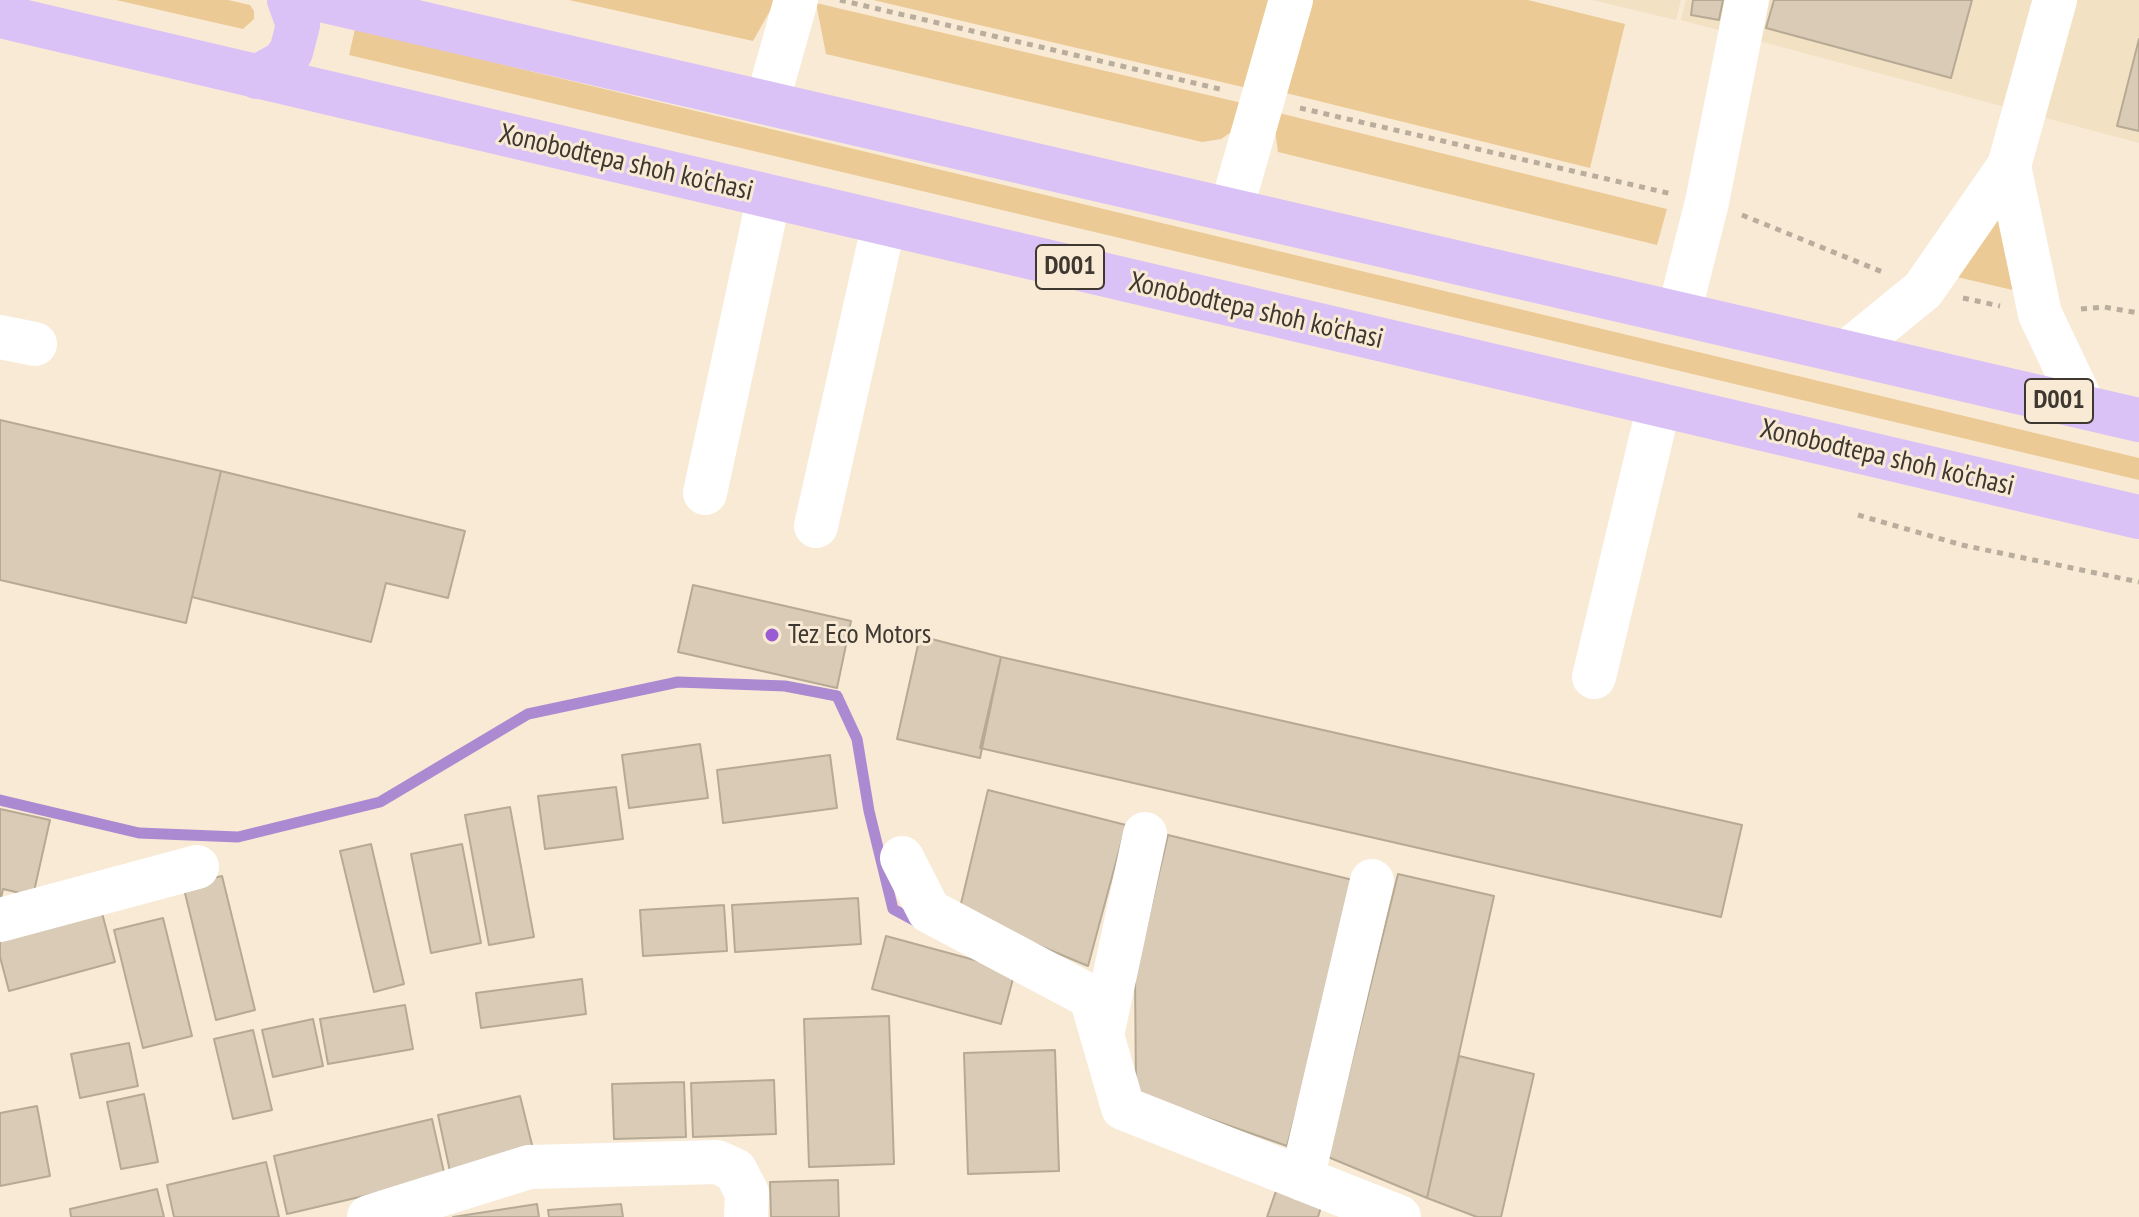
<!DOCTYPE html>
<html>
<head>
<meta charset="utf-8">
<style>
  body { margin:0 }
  canvas { display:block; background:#f8ead5 }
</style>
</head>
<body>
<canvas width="2139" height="1217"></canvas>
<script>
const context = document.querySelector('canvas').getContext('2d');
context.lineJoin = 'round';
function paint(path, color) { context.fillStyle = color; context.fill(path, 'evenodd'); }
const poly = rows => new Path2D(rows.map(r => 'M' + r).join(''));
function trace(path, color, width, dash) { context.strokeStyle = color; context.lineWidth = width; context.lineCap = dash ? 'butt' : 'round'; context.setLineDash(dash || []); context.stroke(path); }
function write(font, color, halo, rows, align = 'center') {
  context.font = font + ' "PT Sans Narrow",sans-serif'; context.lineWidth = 6; context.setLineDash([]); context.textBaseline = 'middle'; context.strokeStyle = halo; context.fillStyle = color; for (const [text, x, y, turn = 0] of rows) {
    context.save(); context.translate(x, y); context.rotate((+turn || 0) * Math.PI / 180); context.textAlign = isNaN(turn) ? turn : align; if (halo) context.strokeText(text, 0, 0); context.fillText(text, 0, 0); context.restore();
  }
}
const built = poly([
  [1592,0,1681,0,1676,20],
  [1686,0,2139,0,2139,143,1681,20]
]);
const green = poly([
  [116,0,228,0,250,5,254,11,254,19,243,29],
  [569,0,776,0,753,41],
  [873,0,1274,0,1247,88],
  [1309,0,1528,0,1625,24,1590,168,1286,93],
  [816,3,1242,103,1230,133,1221,139,1202,142,826,54],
  [355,29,2139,458,2139,480,349,55],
  [1279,113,1667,209,1657,245,1278,152,1275,130],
  [2007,200,2017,291,1957,277]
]);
const stream = poly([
  [0,800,139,833,238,837,380,802,528,714,678,682,785,686,837,696,857,739,869,811,893,909,917,922]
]);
const building = poly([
  [1693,0,1723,0,1719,20,1691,15,1693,0],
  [1774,0,1972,0,1951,78,1766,28,1774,0],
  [2139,39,2139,131,2117,126,2139,39],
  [0,420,221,471,186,623,0,580,0,420],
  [221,471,465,531,448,598,386,583,371,642,192,597,221,471],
  [693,585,851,621,837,688,678,652,693,585],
  [920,636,1001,657,980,758,897,739,920,636],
  [1001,657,1742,825,1721,917,980,748,1001,657],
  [700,744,708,798,629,808,622,755,700,744],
  [830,755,837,808,723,823,717,770,830,755],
  [616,787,623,839,545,849,538,796,616,787],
  [988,790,1126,825,1088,966,959,912,988,790],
  [510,807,534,937,489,945,465,815,510,807],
  [0,809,50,820,33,896,3,889,0,903,0,809],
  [1168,835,1357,881,1287,1146,1136,1093,1135,975,1168,835],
  [371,844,404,984,374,992,340,851,371,844],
  [462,844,481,943,431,953,411,854,462,844],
  [1398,874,1494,896,1427,1198,1328,1157,1398,874],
  [222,876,255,1010,216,1020,183,885,222,876],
  [858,898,861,944,735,952,732,905,858,898],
  [724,905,727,951,643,956,640,910,724,905],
  [102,913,115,962,9,991,0,957,0,940,102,913],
  [163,918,192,1036,143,1048,114,930,163,918],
  [886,936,1015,971,1001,1024,872,989,886,936],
  [582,979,586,1014,481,1028,476,993,582,979],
  [405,1005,413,1049,328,1064,320,1019,405,1005],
  [889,1016,894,1164,809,1167,804,1019,889,1016],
  [313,1019,323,1066,273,1077,262,1030,313,1019],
  [253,1030,272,1110,233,1119,214,1039,253,1030],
  [129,1043,138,1086,80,1098,71,1054,129,1043],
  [1055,1050,1059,1171,968,1174,964,1053,1055,1050],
  [1459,1056,1534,1074,1501,1217,1477,1217,1427,1198,1459,1056],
  [774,1080,776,1134,693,1137,691,1083,774,1080],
  [684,1082,686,1137,614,1139,612,1084,684,1082],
  [144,1094,158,1162,121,1169,107,1102,144,1094],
  [520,1096,535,1157,451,1176,438,1115,520,1096],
  [37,1106,50,1176,0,1186,0,1113,37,1106],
  [432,1119,445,1177,287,1214,274,1156,432,1119],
  [266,1162,279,1217,174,1217,167,1185,266,1162],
  [838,1180,839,1217,771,1217,770,1182,838,1180],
  [157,1189,164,1217,71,1217,70,1209,157,1189],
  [1276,1191,1321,1207,1318,1217,1267,1217,1276,1191],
  [537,1204,539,1217,453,1217,537,1204],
  [621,1204,623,1217,549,1217,548,1210,621,1204]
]);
const path = poly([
  [840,0,1224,90],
  [1300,108,1672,194],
  [1742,215,1885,273],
  [1963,298,2000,306],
  [2081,309,2104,307,2139,313],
  [1858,515,1962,545,2139,582]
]);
const minor = poly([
  [767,103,796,0],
  [2009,166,2040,314,2084,407],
  [1231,210,1291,0],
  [1679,313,1707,202,1747,0],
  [0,337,35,344],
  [1847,352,1923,290,2009,166,2055,0],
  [705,493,769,196],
  [816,526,884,223],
  [1594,677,1659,405],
  [902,858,929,911,1091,997,1123,1108,1399,1217],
  [0,920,197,867],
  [1102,1035,1145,834],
  [1302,1179,1372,881],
  [369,1217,529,1167,717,1162,735,1170,747,1193,746,1217]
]);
const highway = poly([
  [321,0,2139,420],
  [0,16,2139,517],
  [257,77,282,63,291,52,298,25,289,0]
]);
const markers = [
  [772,635,8,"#9b5cd3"]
];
const shields = [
  [1070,267,68],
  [2059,401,68]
];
const shieldNames = [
  ["D001",1070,267],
  ["D001",2059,401]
];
const streetNames = [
  ["Xonobodtepa shoh ko'chasi",626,163,13],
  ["Xonobodtepa shoh ko'chasi",1256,311,13],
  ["Xonobodtepa shoh ko'chasi",1887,458,13]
];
const poiNames = [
  ["Tez Eco Motors",788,635]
];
paint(built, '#f3e1c4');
paint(green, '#ecca95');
trace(stream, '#ac8ad1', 11);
paint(building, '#d9cbb6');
trace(building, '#b7aa95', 2);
trace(path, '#b9ae9d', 5, [6, 6]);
trace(minor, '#fff', 44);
trace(highway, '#dac2f6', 44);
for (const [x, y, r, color] of markers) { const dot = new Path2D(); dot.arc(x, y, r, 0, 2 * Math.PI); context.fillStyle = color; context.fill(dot); trace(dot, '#f8ead5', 3); }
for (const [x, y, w] of shields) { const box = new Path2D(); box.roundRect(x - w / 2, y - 22, w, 44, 6); context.fillStyle = '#f8ead5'; context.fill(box); trace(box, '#3e3830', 2); }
write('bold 26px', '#3e3830', null, shieldNames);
write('28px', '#3e3830', '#f8ead5', streetNames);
write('28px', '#3e3830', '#f8ead5', poiNames, 'left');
</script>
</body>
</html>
